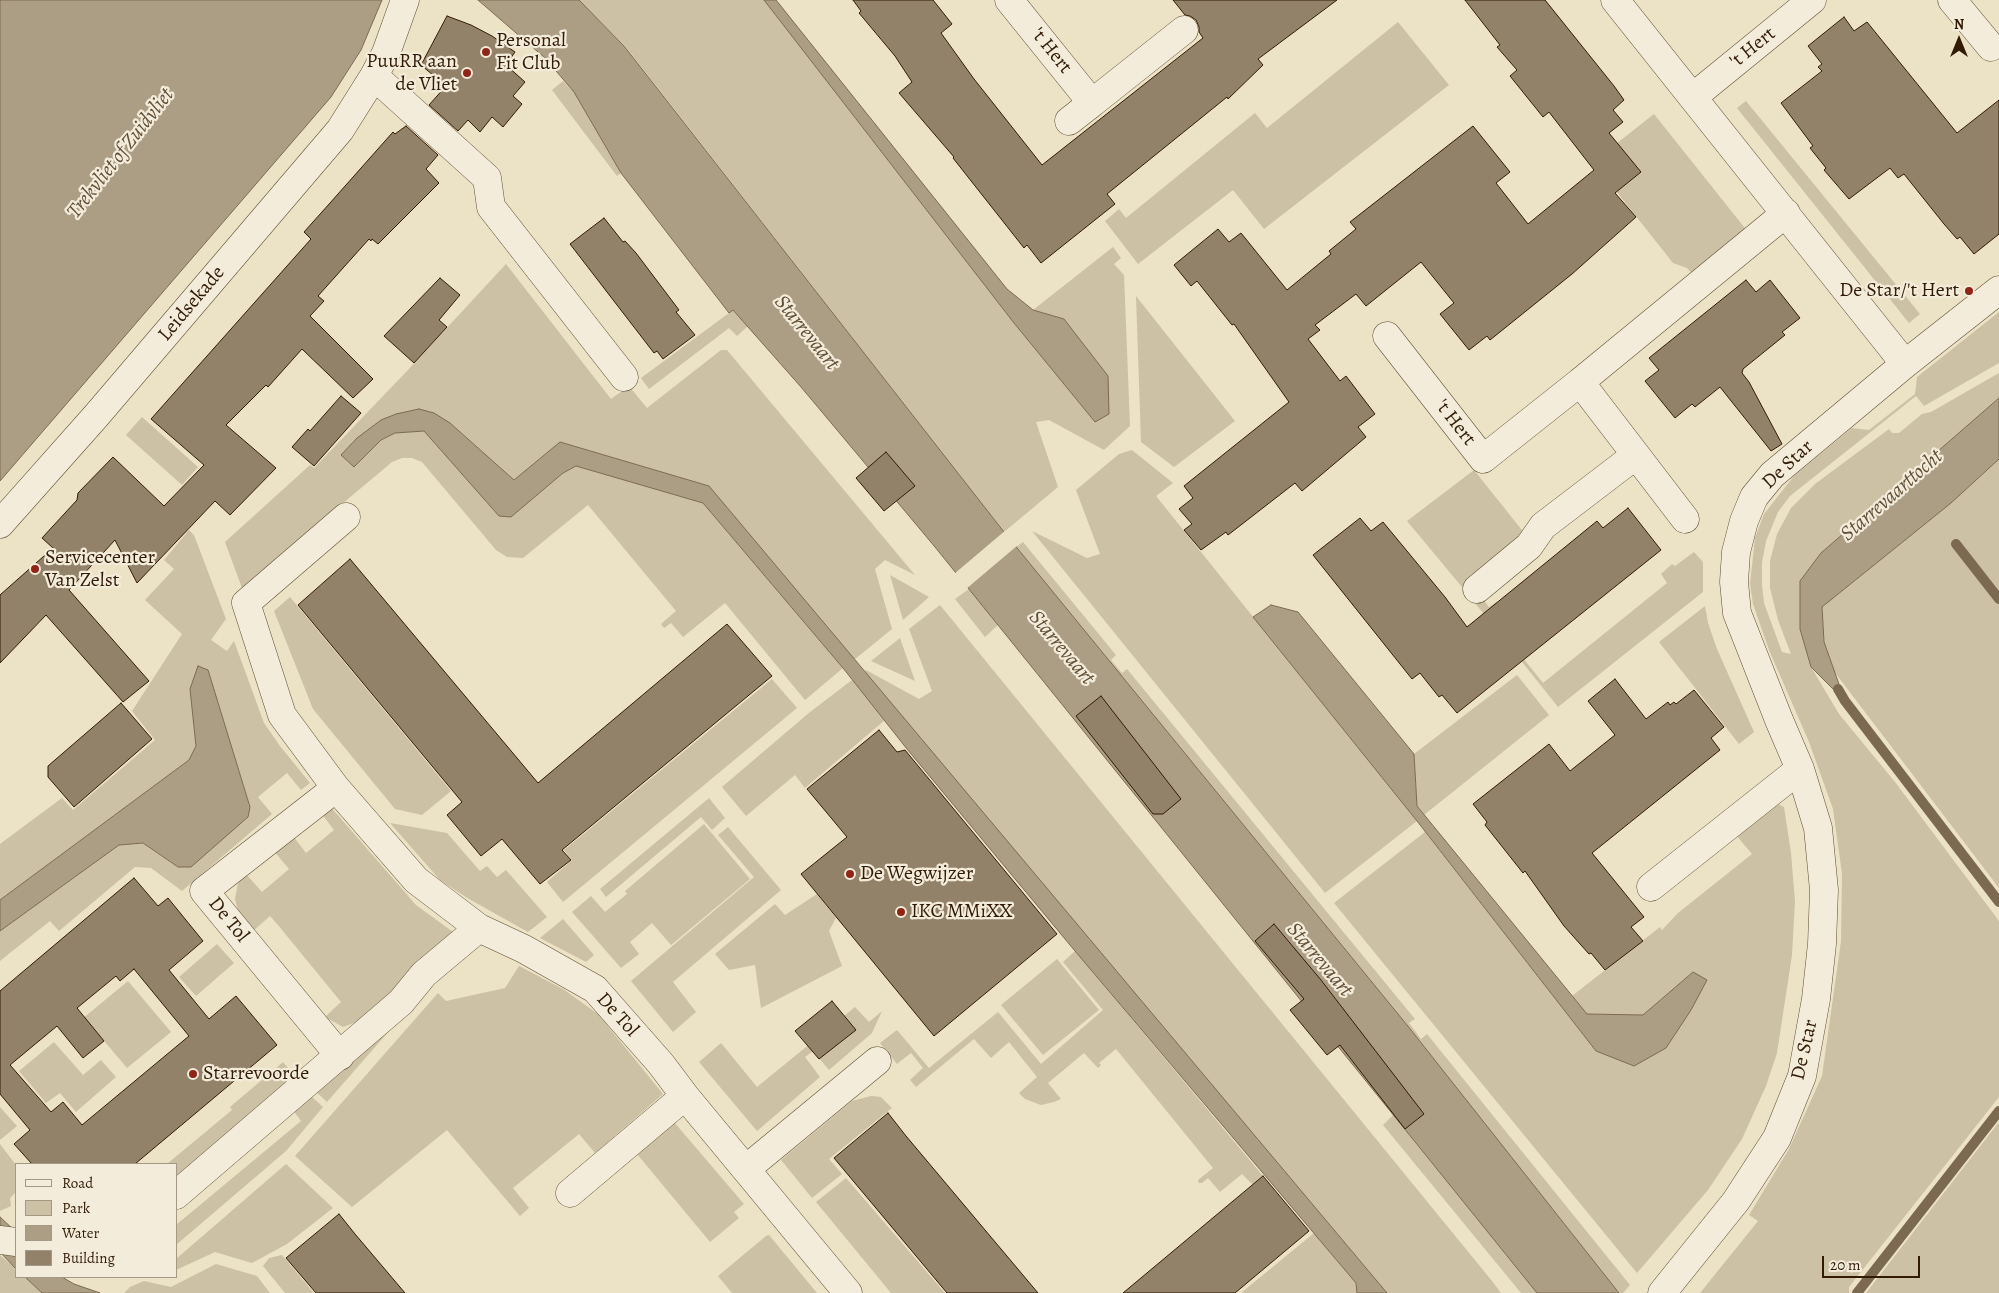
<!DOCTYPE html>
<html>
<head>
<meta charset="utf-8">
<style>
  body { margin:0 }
  #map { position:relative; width:1999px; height:1293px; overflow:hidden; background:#ece2c6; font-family:Alegreya,serif }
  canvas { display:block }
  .legend { position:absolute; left:15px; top:1163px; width:162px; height:115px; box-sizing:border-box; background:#f3ecda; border:1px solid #a59884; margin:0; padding:6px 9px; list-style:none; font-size:15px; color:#311b04 }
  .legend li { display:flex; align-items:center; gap:10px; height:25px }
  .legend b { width:25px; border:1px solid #a59884 }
  .north { position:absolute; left:1934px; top:15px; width:50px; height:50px; -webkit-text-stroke:4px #f3ecda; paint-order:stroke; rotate:0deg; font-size:14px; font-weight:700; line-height:20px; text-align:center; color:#311b04 }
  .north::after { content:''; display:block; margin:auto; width:18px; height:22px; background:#311b04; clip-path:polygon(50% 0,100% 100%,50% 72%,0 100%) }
  .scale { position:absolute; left:1822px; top:1256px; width:98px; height:22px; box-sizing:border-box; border:2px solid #311b04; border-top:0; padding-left:6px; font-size:15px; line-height:18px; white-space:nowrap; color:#311b04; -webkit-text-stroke:4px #f3ecda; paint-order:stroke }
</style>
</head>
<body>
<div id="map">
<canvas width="1999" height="1293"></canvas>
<ul class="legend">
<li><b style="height:6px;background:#f3ecda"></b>Road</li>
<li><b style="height:14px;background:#ccc0a5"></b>Park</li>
<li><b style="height:14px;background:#ac9e84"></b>Water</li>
<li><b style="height:14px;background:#928269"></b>Building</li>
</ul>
<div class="north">N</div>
<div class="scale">20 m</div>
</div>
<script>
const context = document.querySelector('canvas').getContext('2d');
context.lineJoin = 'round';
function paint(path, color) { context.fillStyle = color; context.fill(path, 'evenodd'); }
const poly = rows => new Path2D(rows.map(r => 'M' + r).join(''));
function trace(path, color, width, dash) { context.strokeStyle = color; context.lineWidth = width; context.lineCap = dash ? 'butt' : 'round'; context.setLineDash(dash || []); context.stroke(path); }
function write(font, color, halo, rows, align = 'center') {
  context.font = font + ' Alegreya,serif'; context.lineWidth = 4.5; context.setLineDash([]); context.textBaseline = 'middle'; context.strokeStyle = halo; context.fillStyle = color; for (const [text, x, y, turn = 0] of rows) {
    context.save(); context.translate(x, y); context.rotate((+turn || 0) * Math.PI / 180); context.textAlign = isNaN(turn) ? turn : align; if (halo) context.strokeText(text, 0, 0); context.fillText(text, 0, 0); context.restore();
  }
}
const green = poly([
  [579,0,764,0,1014,323,1095,422,1064,319,1033,310,1113,247,1121,258,1114,264,1124,275,1130,426,1104,450,1049,420,1036,422,1058,487,1004,532,625,46],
  [1398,22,1449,85,1264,229,1233,190,1138,264,1105,221,1119,209,1126,218,1255,113,1267,128],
  [563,81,574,92,621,173,617,176,552,90],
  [1746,101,1920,314,1909,323,1737,108],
  [1654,114,1748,232,1693,275,1687,268,1673,263,1593,162],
  [506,264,611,399,629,386,647,408,721,350,727,350,915,575,885,560,875,569,892,629,854,660,709,486,560,442,514,480,450,423,357,438,341,455,354,467,381,440,395,433,424,431,499,516,511,517,563,473,576,466,703,503,843,668,805,700,725,603,683,637,671,623,664,628,661,624,676,611,588,505,523,558,507,557,496,550,422,462,412,458,402,458,392,462,242,588,225,542,310,465,314,468,407,371],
  [1136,296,1235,421,1174,467,1141,442],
  [733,310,748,326,737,336,729,328,649,389,641,378],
  [1999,312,1999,363,1924,406,1916,396,1790,496,1778,512,1766,541,1762,563,1762,585,1764,603,1782,652,1791,654,1778,620,1770,588,1770,561,1777,534,1791,508,1815,484,1889,429,1892,433,1899,433,1922,414,1931,412,1999,373,1999,398,1821,553,1800,629,1811,667,1839,714,1895,782,1999,921,1999,1097,1849,1287,1849,1293,1700,1293,1758,1221,1749,1215,1789,1149,1822,1076,1841,941,1842,874,1833,809,1809,742,1769,650,1753,604,1750,584,1755,538,1764,514,1794,476,1852,428,1869,430,1915,394,1917,377],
  [142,417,198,467,182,485,126,435],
  [1132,450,1173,483,1156,496,1417,821,1325,893,1032,531,1087,558,1100,554,1076,490,1119,454],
  [1999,459,1999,888,1833,670,1824,642,1822,607,1951,503],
  [1474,470,1525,534,1467,578,1474,587,1467,593,1407,521],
  [189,530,194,535,226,619,211,640,227,651,234,641,264,723,280,746,310,783,301,790,287,773,258,797,272,814,182,891,151,868,135,867,59,931,50,921,0,961,0,931,119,845,143,843,177,867,248,817,250,806,208,671,190,689,196,746,189,760,0,900,0,844,62,798,73,810,155,740,132,711,182,634,145,600,174,569,164,560],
  [1023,542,1116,655,1111,660,1122,673,1127,669,1415,1019,1409,1023,1421,1039,1427,1034,1630,1285,1623,1293,1619,1293,1407,1025,1016,547],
  [1694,552,1703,562,1703,592,1558,707,1471,598,1478,593,1489,607,1498,601,1491,618,1543,683,1667,583,1661,574,1672,564,1675,566],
  [890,575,929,597,903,620],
  [969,589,998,625,985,637,955,599],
  [290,597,451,791,422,815,395,809,313,709,274,611],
  [940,605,1492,1281,1501,1293,1387,1293,864,672,866,670,919,699,932,691,909,629],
  [1705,606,1708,623,1717,649,1754,732,1739,744,1659,642],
  [900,638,915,681,871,661],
  [1517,675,1549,715,1424,815,1417,805,1414,754],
  [772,679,797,708,563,902,547,882,572,860,564,850],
  [852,680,885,720,805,788,795,775,746,816,722,787,810,712],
  [709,798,725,818,712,830,701,817,606,897,600,889],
  [1778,804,1784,807,1791,853,1795,901,1792,955,1777,1053,1766,1086,1742,1139,1708,1190,1637,1273,1334,903,1425,832,1596,1051,1635,1066,1693,972,1643,1015,1587,1014,1572,996,1660,927,1662,930,1678,913,1752,854,1736,835],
  [329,805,416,905,453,932,365,1019,343,1027,325,1017,341,1002,278,925,270,916,253,931,238,911,235,899,238,883,246,874,262,892,289,869,274,851,293,836,306,853,334,830,321,813],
  [390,823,447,833,480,871,487,866,497,877,506,870,547,917,528,932,469,899,440,880],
  [704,824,750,879,671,945,652,923,630,942,639,954,621,968,572,912,591,896,605,912,627,894,625,891],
  [728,827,781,890,673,982,696,1012,673,1032,631,981,754,877,718,835],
  [817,894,836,918,829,931,842,966,761,1008,755,965,729,970,715,954,775,904,785,915],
  [563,919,594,955,586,962,540,938],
  [217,944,234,963,196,996,179,977],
  [1075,951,1263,1176,1253,1185,1242,1174,1220,1192,1208,1178,1202,1183,1199,1183,1198,1180,1213,1168,1116,1049,1099,1063,1101,1065,1098,1068,1084,1053,1048,1083,1061,1099,1054,1102,1041,1105,1025,1099,1019,1093,1037,1077,1009,1042,991,1058,974,1039,916,1087,910,1080,923,1068,911,1053,897,1064,880,1043,897,1030,929,1068,998,1012,1041,1064,1103,1010,1063,962],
  [1057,959,1099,1010,1043,1055,1001,1005],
  [519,966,563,989,598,1014,663,1094,595,1153,579,1134,513,1188,529,1208,520,1216,447,1130,352,1207,295,1156,438,993,446,1001,505,988],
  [128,981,171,1032,127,1068,94,1029,73,1046,64,1034],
  [855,1007,869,1022,882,1011,872,1033,829,1070,813,1051,805,1057,820,1077,757,1131,699,1062,721,1043,757,1087],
  [404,1014,327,1102,315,1091],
  [54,1042,83,1075,101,1060,116,1077,76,1112,60,1093,46,1103,19,1071],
  [283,1062,299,1081,176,1182,176,1164,167,1164,232,1110,230,1107],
  [310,1095,323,1107,286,1151,176,1245,176,1225,301,1121,293,1110],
  [871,1096,881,1097,892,1108,829,1159,842,1174,812,1198,781,1160,852,1101],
  [0,1107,17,1126,0,1140],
  [1393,1115,1537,1293,1521,1293,1383,1125],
  [674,1122,744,1204,734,1212,739,1218,710,1242,637,1154],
  [1999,1122,1999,1293,1866,1293],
  [0,1144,16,1165,16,1192,10,1198,11,1206,0,1211],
  [286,1164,333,1208,287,1244,252,1263,215,1252,176,1270,176,1259],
  [846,1178,945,1293,891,1293,816,1202],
  [1314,1233,1356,1283,1357,1293,1241,1293],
  [769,1235,817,1293,732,1293,718,1276,766,1236],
  [0,1255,16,1269,16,1277,25,1277,42,1293,0,1293],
  [282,1255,314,1293,285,1293,263,1266,269,1258],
  [216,1264,257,1276,270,1293,124,1293,130,1287,144,1281,171,1287]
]);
const water = poly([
  [0,0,382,0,361,50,331,97,0,481,0,0],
  [478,0,579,0,624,46,1004,532,1407,1025,1619,1293,1537,1293,935,547,801,387,733,310,729,313,621,173,574,92,545,58,478,0],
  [764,0,776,0,1007,289,1033,310,1064,319,1108,376,1109,414,1095,422,1014,323,764,0],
  [1999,398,1999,459,1951,503,1822,607,1824,642,1845,701,1811,667,1800,629,1800,581,1821,553,1999,398],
  [419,409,434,413,450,423,514,480,560,442,709,486,1387,1293,1357,1293,1356,1283,1075,951,907,749,843,668,703,503,576,466,563,473,511,517,499,516,424,431,395,433,381,440,354,467,341,455,357,438,381,420,396,414,419,409],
  [1271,605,1298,612,1414,754,1417,806,1587,1014,1643,1015,1693,972,1707,980,1691,1010,1666,1048,1634,1066,1596,1051,1417,821,1253,617,1271,605],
  [198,666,208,670,250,807,248,817,191,867,178,867,143,843,119,845,0,931,0,900,189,760,196,746,190,689,198,666],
  [0,1217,16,1232,16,1269,0,1252,0,1217],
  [25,1277,62,1277,74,1284,100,1293,42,1293,25,1277]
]);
const pier = poly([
  [1006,530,1018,545,966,589,954,574]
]);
const stream = poly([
  [1956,544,1999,599],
  [1838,689,1845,701,1999,902],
  [1857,1293,1999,1111]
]);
const building = poly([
  [853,0,933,0,952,24,941,33,974,79,1042,165,1203,38,1199,32,1199,27,1196,20,1190,16,1185,15,1173,0,1337,0,1258,59,1263,65,1228,99,1227,97,1107,194,1115,204,1041,263,1027,245,1024,248,953,158,954,157,899,93,912,82,895,56,859,13,861,11,853,0],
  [1465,0,1545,0,1614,86,1624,100,1613,110,1623,122,1609,133,1641,172,1615,193,1636,217,1572,274,1490,340,1487,336,1469,350,1440,314,1454,303,1421,262,1366,306,1356,294,1315,325,1320,330,1308,339,1340,381,1346,376,1375,414,1358,427,1366,437,1302,491,1295,483,1228,535,1226,532,1201,550,1184,530,1192,524,1179,509,1193,498,1184,486,1289,402,1234,324,1232,325,1197,281,1191,286,1174,265,1218,229,1229,242,1241,233,1287,290,1331,254,1329,251,1356,229,1350,222,1473,126,1510,172,1496,183,1528,224,1594,170,1549,112,1543,117,1510,76,1517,70,1497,47,1500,45,1465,0],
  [447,16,471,25,492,36,515,52,506,65,525,82,513,96,522,104,503,127,492,117,480,132,468,120,458,131,429,105,446,86,421,65,447,16],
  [1844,17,1854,31,1867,22,1957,133,1999,100,1999,234,1974,254,1960,237,1957,239,1944,224,1904,174,1898,178,1890,168,1849,199,1824,170,1826,168,1810,148,1813,146,1781,103,1822,71,1818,67,1822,64,1808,46,1844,17],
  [406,126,438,155,426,169,439,183,378,244,372,239,371,241,369,239,318,296,324,301,310,316,373,379,353,398,302,349,268,387,266,385,226,425,276,468,230,515,215,501,137,583,115,540,69,590,149,681,123,702,46,615,0,663,0,595,53,548,42,538,77,500,78,493,113,457,164,506,204,465,151,419,311,239,304,232,330,203,393,132,395,134,406,126],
  [604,218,623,242,625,241,636,253,679,310,676,312,695,335,663,359,657,351,654,353,570,244,604,218],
  [440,278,460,295,439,320,447,327,414,363,384,336,440,278],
  [1746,280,1756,292,1770,280,1800,318,1782,332,1785,335,1743,369,1742,373,1749,382,1782,444,1771,451,1720,387,1695,407,1692,404,1675,418,1645,381,1659,370,1649,358,1746,280],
  [341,396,361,413,314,466,292,447,308,429,310,431,341,396],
  [886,452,915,486,884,511,856,478,886,452],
  [1628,508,1661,550,1457,713,1442,695,1439,697,1420,673,1412,679,1313,555,1360,518,1371,531,1383,522,1445,597,1467,627,1597,521,1603,528,1628,508],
  [350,559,538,783,727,624,772,676,562,850,571,860,540,884,502,839,481,856,447,815,462,802,298,605,350,559],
  [1615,679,1646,719,1668,702,1670,705,1674,702,1676,704,1694,690,1724,727,1711,738,1720,750,1592,853,1644,917,1631,927,1643,941,1605,970,1591,953,1589,954,1564,926,1525,871,1523,873,1485,825,1487,822,1473,804,1549,744,1570,771,1615,735,1588,701,1615,679],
  [1101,696,1181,799,1163,814,1153,814,1076,716,1101,696],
  [121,703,152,739,74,807,48,777,48,766,121,703],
  [879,730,897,752,905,750,1057,934,934,1036,801,874,847,837,807,789,879,730],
  [134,878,158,906,168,898,203,941,169,970,209,1019,236,996,277,1045,135,1164,32,1164,14,1144,30,1130,0,1094,0,991,134,878],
  [134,969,189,1036,82,1125,63,1102,51,1112,10,1065,57,1026,83,1058,104,1041,77,1008,116,976,120,981,134,969],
  [1274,924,1321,980,1424,1114,1405,1129,1340,1045,1327,1055,1290,1010,1304,999,1255,941,1274,924],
  [832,1001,856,1030,819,1059,795,1031,832,1001],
  [888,1113,906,1136,1038,1293,947,1293,834,1158,888,1113],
  [1263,1176,1309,1231,1235,1293,1123,1293,1263,1176],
  [339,1214,355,1234,405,1293,316,1293,286,1258,339,1214]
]);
const street = poly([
  [1009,0,1092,103,1184,30],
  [1615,0,1905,364],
  [1952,0,1991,47],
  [374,76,487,178,491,207,624,377],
  [1693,97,1812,0],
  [1069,121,1092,103],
  [1387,336,1483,459,1580,382],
  [346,517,246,603,282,715,336,788,416,880,479,928,524,949,595,989,661,1064,685,1096,848,1293],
  [1685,519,1580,382,1786,213],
  [0,524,96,416,340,130,374,76,386,53,405,0],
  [1477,589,1529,546,1543,526,1636,455],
  [336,788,204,891,340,1056],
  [1651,887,1800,769],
  [746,1169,877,1061],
  [570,1193,685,1096],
  [176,1195,401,1002,424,974,479,928],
  [0,1240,16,1242],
  [1662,1293,1736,1201,1777,1138,1802,1076,1816,999,1822,944,1824,890,1818,828,1800,769,1779,720,1737,613,1734,582,1736,552,1744,521,1754,497,1772,475,1905,364,1999,290]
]);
const markers = [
  [486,52,5,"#8f2418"],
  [467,73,5,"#8f2418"],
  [1969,291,5,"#8f2418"],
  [35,569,5,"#8f2418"],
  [850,874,5,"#8f2418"],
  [901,912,5,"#8f2418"],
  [193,1074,5,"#8f2418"]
];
const poiNames = [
  ["Personal",496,41],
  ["Fit Club",496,64],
  ["PuuRR aan",457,62,"right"],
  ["de Vliet",457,85,"right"],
  ["De Star/'t Hert",1959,291,"right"],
  ["Servicecenter",45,558],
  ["Van Zelst",45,581],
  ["De Wegwijzer",860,874],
  ["IKC MMiXX",911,912],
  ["Starrevoorde",203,1074]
];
const streetNames = [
  ["'t Hert",1753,48,-39],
  ["'t Hert",1051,51,51],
  ["Leidsekade",192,304,-50],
  ["'t Hert",1455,423,52],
  ["De Star",1788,465,-43],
  ["De Tol",228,920,51],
  ["De Tol",617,1015,48],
  ["De Star",1805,1050,-77]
];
const waterNames = [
  ["Trekvliet of Zuidvliet",121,154,-52],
  ["Starrevaart",806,333,51],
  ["Starrevaarttocht",1892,496,-41],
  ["Starrevaart",1061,648,50],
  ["Starrevaart",1319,960,50]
];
paint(green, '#ccc0a5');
paint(water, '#ac9e84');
trace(water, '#7b6a51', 1);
paint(pier, '#ece2c6');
trace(stream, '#7b6a51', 10);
paint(building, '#928269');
trace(building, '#311b04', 1);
trace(street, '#604d34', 29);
trace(street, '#f3ecda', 28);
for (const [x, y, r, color] of markers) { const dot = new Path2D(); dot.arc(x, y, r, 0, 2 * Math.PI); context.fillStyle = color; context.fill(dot); trace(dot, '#f3ecda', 2); }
write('20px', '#311b04', '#f3ecda', poiNames, 'left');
write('20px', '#311b04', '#f3ecda', streetNames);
write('italic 21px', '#624f37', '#f3ecda', waterNames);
</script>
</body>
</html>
